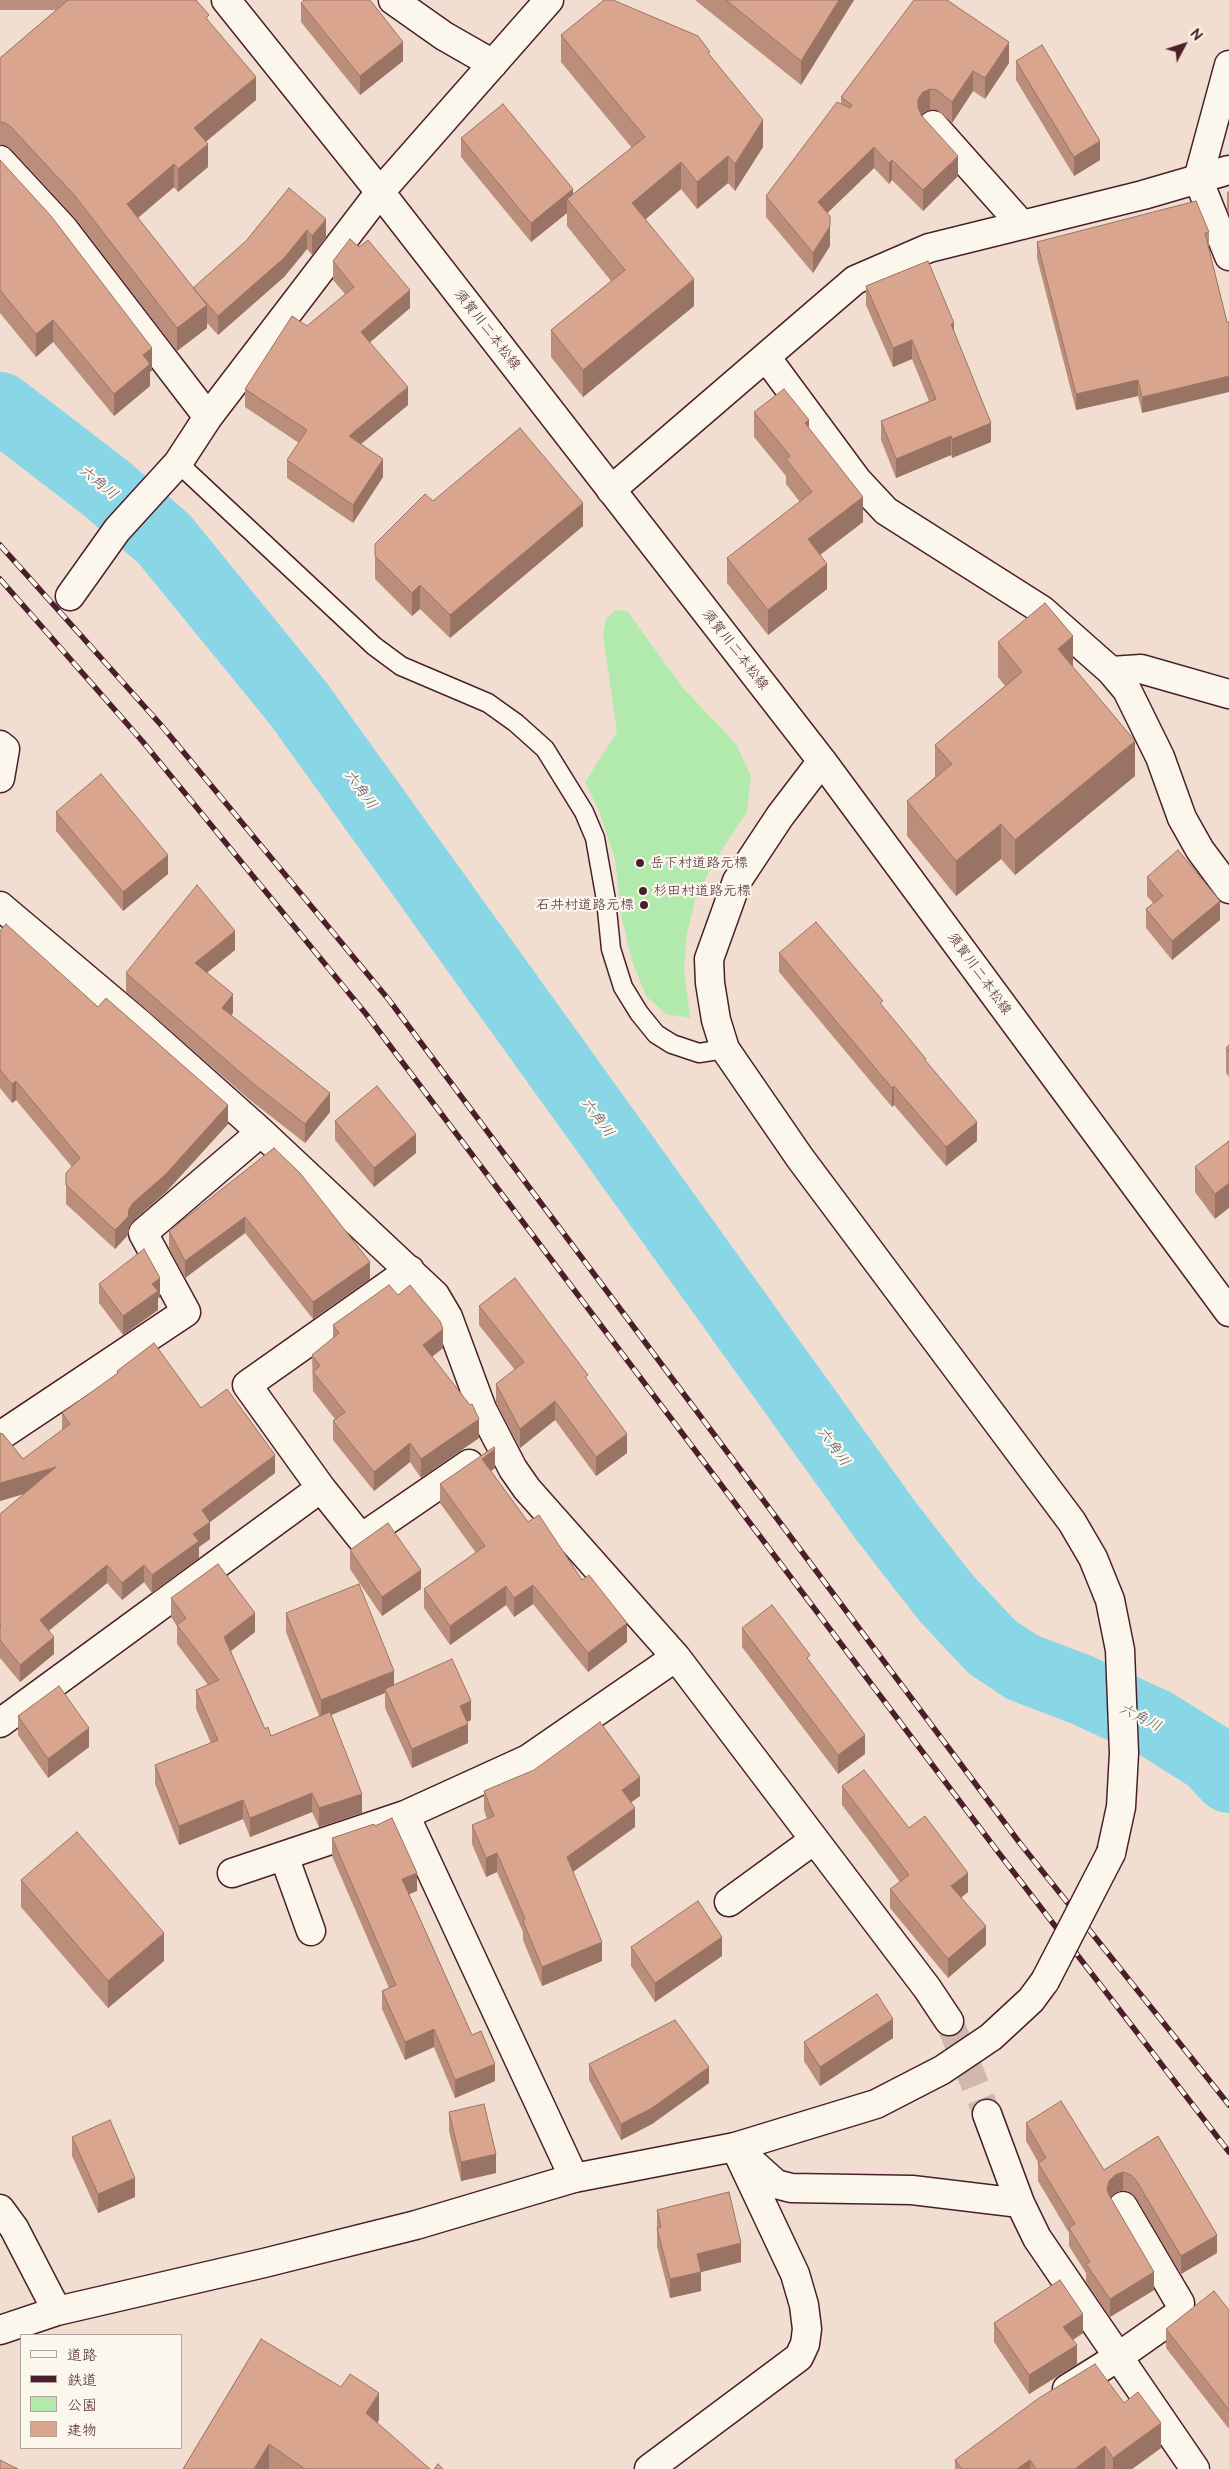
<!DOCTYPE html>
<html>
<head>
<meta charset="utf-8">
<style>
  body { margin:0 }
  #map { position:relative; width:1229px; height:2469px; overflow:hidden; background:#f1ded0; font-family:"Balsamiq Sans","Klee One",sans-serif }
  canvas { display:block }
  .legend { position:absolute; left:20px; top:2334px; width:162px; height:115px; box-sizing:border-box; background:#fbf7ec; border:1px solid #b4a19f; margin:0; padding:6px 9px; list-style:none; font-size:15px; color:#4a1f2b }
  .legend li { display:flex; align-items:center; gap:10px; height:25px }
  .legend b { width:25px; border:1px solid #b4a19f }
  .north { position:absolute; left:1159px; top:20px; width:50px; height:50px; -webkit-text-stroke:4px #fbf7ec; paint-order:stroke; rotate:50deg; font-size:14px; font-weight:700; line-height:20px; text-align:center; color:#4a1f2b }
  .north::after { content:''; display:block; margin:auto; width:18px; height:22px; background:#4a1f2b; clip-path:polygon(50% 0,100% 100%,50% 72%,0 100%) }
</style>
</head>
<body>
<div id="map">
<canvas width="1229" height="2469"></canvas>
<ul class="legend">
<li><b style="height:6px;background:#fbf7ec"></b>道路</li>
<li><b style="height:6px;background:#4a1f2b"></b>鉄道</li>
<li><b style="height:14px;background:#b2eaad"></b>公園</li>
<li><b style="height:14px;background:#daa58f"></b>建物</li>
</ul>
<div class="north">N</div>
</div>
<script>
const context = document.querySelector('canvas').getContext('2d');
context.lineJoin = 'round';
function paint(path, color) { context.fillStyle = color; context.fill(path, 'evenodd'); }
const poly = rows => new Path2D(rows.map(r => 'M' + r).join(''));
function trace(path, color, width, dash) { context.strokeStyle = color; context.lineWidth = width; context.lineCap = dash ? 'butt' : 'round'; context.setLineDash(dash || []); context.stroke(path); }
function write(font, color, halo, rows, align = 'center') {
  context.font = font + ' "Balsamiq Sans","Klee One",sans-serif'; context.lineWidth = 4.5; context.setLineDash([]); context.textBaseline = 'middle'; context.strokeStyle = halo; context.fillStyle = color; for (const [text, x, y, turn = 0] of rows) {
    context.save(); context.translate(x, y); context.rotate((+turn || 0) * Math.PI / 180); context.textAlign = isNaN(turn) ? turn : align; if (halo) context.strokeText(text, 0, 0); context.fillText(text, 0, 0); context.restore();
  }
}
const green = poly([
  [616,610,627,611,683,688,736,744,751,776,747,812,721,851,696,896,687,933,684,968,690,1018,666,1014,646,996,632,961,622,919,615,859,599,811,585,782,617,732,603,635,606,619]
]);
const river = poly([
  [0,407,107,489,164,539,298,703,886,1521,946,1598,992,1647,1022,1667,1082,1690,1156,1724,1210,1758,1229,1778]
]);
const streetTunnel = poly([
  [949,2021,987,2114]
]);
const lane = poly([
  [178,463,374,646,401,666,488,703,516,723,545,749,584,812,595,838,606,900,611,949,623,987,639,1013,656,1034,672,1044,699,1053,725,1049]
]);
const street = poly([
  [393,0,444,36,493,64],
  [1229,65,1198,179,1229,256],
  [933,125,1022,225],
  [0,160,63,228,208,417,178,463,117,530,70,596],
  [766,357,857,480,886,511,1042,610,1111,671,1127,690,1160,757,1182,818,1200,850,1229,889],
  [208,417,380,192,549,0],
  [611,490,855,280,929,248,1143,195,1229,170],
  [1111,671,1141,669,1229,694],
  [0,745,5,749,0,778],
  [0,906,140,1024,261,1132,435,1295,448,1317,482,1409,513,1469,527,1489,676,1657,927,1988,949,2021],
  [0,1436,186,1312,143,1233,261,1132],
  [321,1488,361,1538,469,1464],
  [0,1723,321,1488,247,1385,410,1270],
  [405,1815,574,2178],
  [284,1856,311,1931],
  [232,1873,405,1815,528,1759,676,1657],
  [729,1902,814,1840],
  [987,2114,1020,2203,1037,2238,1195,2469],
  [746,2157,776,2184,791,2188,912,2190,1020,2203],
  [1067,2389,1118,2357,1179,2314,1180,2303,1123,2206],
  [649,2469,799,2357,805,2344,807,2329,804,2305,795,2274,735,2147]
]);
const secondary = poly([
  [226,0,380,192,822,761,1229,1312],
  [822,761,780,816,737,881,709,959,710,983,716,1020,725,1049,800,1158,1072,1522,1093,1558,1110,1600,1120,1650,1124,1753,1121,1807,1111,1853],
  [0,2209,14,2228,57,2311],
  [0,2330,57,2311,264,2263,416,2225,574,2178,735,2147,876,2104,942,2070,991,2037,1031,2000,1045,1981]
]);
const rail = poly([
  [0,545,161,725,389,1000,1019,1842,1229,2105],
  [0,579,143,742,366,1014,995,1848,1229,2152]
]);
const secondaryBridge = poly([
  [1045,1981,1111,1853]
]);
const wall = poly([
  [0,0,196,0,256,100,206,142,208,167,178,192,174,187,138,218,193,288,246,241,289,188,326,238,312,255,307,249,284,277,218,335,207,323,207,328,177,351,75,218,11,149,5,145,0,145,0,58,57,10,0,10],
  [695,0,854,0,801,85],
  [301,3,403,61,360,95,301,22],
  [561,35,710,55,763,147,735,191,728,183,697,209,681,189,645,219,694,306,583,397,551,357,551,330,611,281,567,226,567,213,531,242,461,157,461,138,573,194,632,148,561,62],
  [1016,61,1100,160,1074,176,1016,80],
  [1009,63,985,99,973,91,952,123,937,110,930,110,923,113,922,115,958,176,923,211,892,180,889,184,874,168,827,213,830,246,813,273,766,217,766,196,841,104,841,97],
  [0,160,152,370,150,372,150,386,114,416,53,342,36,357,0,313],
  [1229,191,1229,214,1227,210,1227,192],
  [1209,232,1209,248,1142,413,1138,396,1076,410,1037,258,1037,242],
  [333,261,410,308,370,342,408,405,361,444,383,477,353,523,287,478,287,460,299,443,245,407,245,389,307,326,345,294,333,280],
  [866,286,954,333,991,442,952,458,951,455,896,478,881,440,881,421,929,401,912,359,893,367,866,305],
  [754,412,809,428,863,522,820,555,827,589,768,635,727,583,727,558,800,502,786,484,786,476,754,437],
  [433,501,583,526,450,638,420,609,412,616,375,579,375,544],
  [998,642,1073,667,1135,776,1015,875,1001,859,956,896,907,836,907,801,935,777,935,745,1005,686,998,677],
  [56,812,168,874,123,911,56,831],
  [1147,877,1220,920,1172,960,1146,928,1146,909,1153,903,1147,896],
  [0,931,228,1124,166,1192,133,1221,129,1227,128,1235,115,1249,66,1204,66,1173,72,1167,16,1100,12,1103,0,1088],
  [235,950,207,973,233,1013,231,1015,330,1112,305,1143,250,1100,126,992,126,973],
  [779,953,883,1007,926,1062,977,1141,946,1166,894,1105,892,1107,779,972],
  [1229,1045,1229,1077,1226,1073,1226,1048],
  [335,1121,416,1153,374,1187,335,1140],
  [1229,1141,1215,1219,1195,1192,1195,1167],
  [274,1148,370,1279,313,1319,245,1233,185,1278,169,1248,169,1231],
  [99,1284,160,1297,158,1298,158,1310,123,1335,99,1303],
  [479,1306,588,1381,627,1453,596,1476,555,1420,520,1448,496,1403,496,1384,515,1370,479,1325],
  [333,1325,443,1348,432,1357,479,1438,421,1478,410,1462,374,1491,333,1440,333,1421,335,1419,313,1391,312,1355,333,1339],
  [117,1371,201,1408,275,1473,210,1522,210,1539,199,1547,199,1558,152,1593,144,1582,122,1600,107,1583,48,1631,54,1654,20,1682,0,1658,0,1514,24,1494,0,1501,0,1433,23,1459,62,1430,62,1413,117,1374],
  [495,1468,491,1471,528,1522,582,1580,627,1642,588,1672,533,1604,514,1617,506,1605,450,1645,424,1608,424,1589,476,1553,440,1503,440,1484],
  [350,1550,421,1589,382,1616,350,1569],
  [171,1598,255,1632,231,1651,265,1729,271,1736,319,1716,286,1632,286,1613,394,1685,471,1720,467,1722,468,1743,412,1768,385,1708,385,1693,331,1715,362,1813,319,1827,312,1812,250,1837,243,1819,179,1845,155,1784,155,1765,211,1743,196,1709,196,1690,208,1685,177,1644,177,1626,171,1617],
  [742,1628,810,1661,865,1754,838,1774,742,1647],
  [18,1716,89,1747,48,1778,18,1735],
  [842,1786,909,1828,968,1892,961,1898,986,1945,948,1978,890,1908,890,1889,900,1882,842,1805],
  [484,1791,640,1796,631,1802,635,1827,573,1872,602,1961,542,1986,523,1940,523,1932,497,1872,486,1877,472,1844,472,1825,487,1819,484,1810],
  [332,1838,417,1891,409,1894,472,2035,495,2081,455,2098,434,2047,405,2060,382,2009,382,1991,389,1988,332,1856],
  [21,1880,164,1961,108,2008,21,1907],
  [631,1947,722,1956,655,2002,631,1966],
  [893,2038,820,2086,804,2061,804,2042],
  [589,2064,709,2083,652,2124,621,2140,589,2080],
  [449,2112,496,2173,461,2181,449,2131],
  [1026,2123,1104,2170,1158,2136,1217,2253,1181,2274,1136,2198,1131,2193,1123,2190,1115,2193,1110,2197,1154,2290,1110,2317,1086,2282,1086,2273,1069,2246,1069,2233,1038,2181,1038,2162,1026,2141],
  [72,2137,135,2197,98,2213,72,2156],
  [657,2210,741,2262,701,2272,701,2291,670,2298,657,2247],
  [1229,2310,1229,2429,1166,2348,1166,2329],
  [994,2323,1083,2333,1073,2340,1077,2364,1029,2394,994,2342],
  [261,2339,379,2420,377,2423,430,2469,183,2469],
  [1124,2403,1161,2448,1132,2469,955,2469,955,2460]
]);
const shadedWall = poly([
  [839,0,854,0,801,85,801,61],
  [403,42,403,61,360,95,360,76],
  [1009,42,1009,63,985,99,985,78],
  [973,71,973,91,952,123,952,102],
  [256,77,256,100,194,151,194,128],
  [930,89,930,110,923,113,918,120,918,99,923,92],
  [763,120,763,147,735,191,735,164],
  [1100,141,1100,160,1074,176,1074,157],
  [208,144,208,167,178,192,178,169],
  [874,147,874,168,818,222,818,202],
  [728,156,728,183,697,209,697,182],
  [958,156,958,176,923,211,923,190],
  [892,160,892,180,889,184,889,163],
  [681,162,681,189,632,231,632,203],
  [174,164,174,187,127,227,127,204],
  [573,189,573,207,567,199,567,213,531,242,531,223],
  [326,219,326,238,312,255,312,236],
  [830,226,830,246,813,273,813,253],
  [307,230,307,249,284,277,218,335,218,316],
  [694,279,694,306,583,397,583,370],
  [410,290,410,308,361,350,361,332],
  [207,305,207,328,177,351,177,328],
  [53,320,53,342,36,357,36,334],
  [954,323,954,342,951,324],
  [912,340,912,359,893,367,893,348],
  [152,348,152,370,150,372,150,386,114,416,114,394,143,355],
  [1229,376,1229,392,1142,413,1142,397],
  [1138,380,1138,396,1076,410,1076,394],
  [408,387,408,405,349,454,349,436],
  [809,420,809,445,805,423],
  [991,423,991,442,952,458,952,439],
  [951,436,951,455,896,478,896,459],
  [383,459,383,477,353,523,353,505],
  [863,497,863,522,808,564,808,539],
  [583,503,583,526,450,638,450,615],
  [827,564,827,589,768,635,768,610],
  [420,585,420,609,412,616,412,593],
  [1073,636,1073,671,1058,649],
  [1135,741,1135,776,1015,875,1015,840],
  [1001,824,1001,859,956,896,956,861],
  [168,855,168,874,123,911,123,892],
  [1220,901,1220,920,1172,960,1172,941],
  [235,931,235,950,195,982,195,963],
  [233,994,233,1013,222,1027,222,1008],
  [16,1081,16,1100,12,1103,12,1084],
  [894,1086,894,1105,892,1107,892,1088],
  [330,1093,330,1112,305,1143,305,1124],
  [228,1105,228,1124,166,1192,133,1221,129,1227,128,1235,115,1249,115,1230,133,1203],
  [977,1122,977,1141,946,1166,946,1147],
  [416,1134,416,1153,374,1187,374,1168],
  [1229,1183,1229,1208,1215,1219,1215,1194],
  [245,1217,245,1233,185,1278,185,1261],
  [370,1262,370,1279,313,1319,313,1302],
  [160,1278,160,1297,158,1298,158,1310,123,1335,123,1316,152,1284],
  [443,1329,443,1348,423,1364,423,1345],
  [555,1401,555,1420,520,1448,520,1429],
  [479,1419,479,1438,421,1478,421,1459],
  [627,1434,627,1453,596,1476,596,1457],
  [410,1443,410,1462,374,1491,374,1472],
  [495,1449,495,1468,482,1478,482,1459],
  [275,1455,275,1473,210,1522,210,1539,199,1547,199,1558,152,1593,152,1575,193,1534,202,1510],
  [56,1467,56,1484,0,1501,0,1483],
  [107,1565,107,1583,40,1638,40,1620],
  [144,1565,144,1582,122,1600,122,1583],
  [421,1570,421,1589,382,1616,382,1597],
  [533,1585,533,1604,514,1617,514,1598],
  [506,1586,506,1605,450,1645,450,1626],
  [255,1613,255,1632,224,1656,224,1637],
  [627,1623,627,1642,588,1672,588,1653],
  [54,1637,54,1654,20,1682,20,1665],
  [394,1671,394,1690,385,1689,385,1693,321,1719,321,1700],
  [471,1701,471,1720,460,1725,460,1706],
  [468,1724,468,1743,412,1768,412,1749],
  [89,1728,89,1747,48,1778,48,1759],
  [865,1735,865,1754,838,1774,838,1755],
  [640,1777,640,1796,622,1809,622,1790],
  [312,1793,312,1812,250,1837,250,1818],
  [362,1794,362,1813,319,1827,319,1808],
  [243,1800,243,1819,179,1845,179,1826],
  [635,1808,635,1827,567,1876,567,1857],
  [497,1853,497,1872,486,1877,486,1858],
  [417,1873,417,1891,402,1897,402,1879],
  [968,1873,968,1892,951,1905,951,1886],
  [986,1926,986,1945,948,1978,948,1959],
  [164,1933,164,1961,108,2008,108,1981],
  [722,1937,722,1956,655,2002,655,1983],
  [602,1942,602,1961,542,1986,542,1967],
  [893,2019,893,2038,820,2086,820,2067],
  [434,2029,434,2047,405,2060,405,2042],
  [495,2064,495,2081,455,2098,455,2080],
  [709,2067,709,2083,652,2124,621,2140,621,2124],
  [496,2154,496,2173,461,2181,461,2162],
  [1123,2172,1123,2190,1115,2193,1109,2199,1107,2189,1109,2181,1115,2175],
  [135,2178,135,2197,98,2213,98,2194],
  [1217,2235,1217,2253,1181,2274,1181,2256],
  [741,2243,741,2262,697,2273,697,2254],
  [701,2272,701,2291,670,2298,670,2279],
  [1154,2272,1154,2290,1110,2317,1110,2299],
  [1083,2314,1083,2333,1063,2346,1063,2327],
  [1077,2345,1077,2364,1029,2394,1029,2375],
  [379,2393,379,2420,366,2440,366,2413],
  [1161,2423,1161,2448,1132,2469,1113,2469,1113,2458],
  [269,2444,269,2469,254,2469],
  [1105,2446,1105,2469,1075,2469],
  [1030,2460,1030,2469,1017,2469]
]);
const building = poly([
  [68,0,196,0,209,15,206,18,256,77,194,128,208,144,178,169,174,164,127,204,207,305,177,328,75,196,11,127,5,123,0,122,0,58,68,0],
  [304,0,370,0,403,42,360,76,301,3,304,0],
  [604,0,613,0,698,36,710,52,708,53,763,120,735,164,728,156,697,182,681,162,632,203,694,279,583,370,551,330,625,270,567,199,645,137,561,35,604,0],
  [726,0,839,0,801,61,726,0],
  [914,0,947,0,1009,42,985,78,973,71,952,102,937,90,930,89,923,92,918,99,918,107,921,115,958,156,923,190,892,160,889,163,874,147,818,202,830,216,830,226,813,253,766,196,837,102,850,108,852,105,841,97,914,0],
  [1042,45,1100,141,1074,157,1016,61,1042,45],
  [503,104,573,189,531,223,461,138,503,104],
  [0,160,51,216,152,348,143,355,150,364,114,394,53,320,36,334,0,290,0,160],
  [289,188,326,219,312,236,307,230,284,258,218,316,193,288,246,241,289,188],
  [1196,201,1209,232,1205,233,1227,322,1229,322,1229,376,1142,397,1138,380,1076,394,1037,242,1196,201],
  [350,239,359,247,368,240,410,290,361,332,408,387,349,436,383,459,353,505,287,460,307,430,245,389,292,316,307,326,354,287,333,261,350,239],
  [928,261,954,323,951,324,991,423,952,439,951,436,896,459,881,421,936,399,912,340,893,348,866,286,928,261],
  [784,389,809,420,805,423,863,497,808,539,827,564,768,610,727,558,812,492,786,459,790,456,754,412,784,389],
  [520,428,583,503,450,615,420,585,412,593,375,556,375,544,425,494,433,501,520,428],
  [1045,603,1073,636,1058,649,1135,741,1015,840,1001,824,956,861,907,801,952,764,935,745,1022,672,998,642,1045,603],
  [101,774,168,855,123,892,56,812,101,774],
  [1178,850,1220,901,1172,941,1146,909,1163,896,1147,877,1178,850],
  [197,885,235,931,195,963,233,994,222,1008,330,1093,305,1124,250,1081,126,973,197,885],
  [816,922,883,1001,880,1003,926,1059,925,1060,977,1122,946,1147,894,1086,892,1088,779,953,816,922],
  [6,924,98,1007,106,998,228,1105,166,1174,133,1203,129,1209,128,1217,115,1230,66,1185,66,1173,80,1158,16,1081,12,1084,0,1070,0,931,6,924],
  [1229,1045,1229,1052,1226,1048,1229,1045],
  [377,1086,416,1134,374,1168,335,1121,377,1086],
  [1229,1141,1229,1183,1215,1194,1195,1167,1229,1141],
  [274,1148,300,1173,370,1262,313,1302,245,1217,185,1261,169,1231,274,1148],
  [144,1249,160,1278,152,1284,158,1291,123,1316,99,1284,144,1249],
  [515,1278,588,1375,585,1377,627,1434,596,1457,555,1401,520,1429,496,1384,524,1362,479,1306,515,1278],
  [389,1285,398,1295,410,1285,440,1321,443,1329,423,1345,470,1405,472,1404,479,1419,421,1459,410,1443,374,1472,333,1421,345,1412,313,1372,320,1366,312,1355,339,1333,333,1325,389,1285],
  [154,1343,201,1408,227,1389,275,1455,202,1510,210,1522,193,1534,199,1541,152,1575,144,1565,122,1583,107,1565,40,1620,54,1637,20,1665,0,1640,0,1627,1,1626,0,1625,0,1514,56,1467,0,1483,0,1433,3,1434,23,1459,70,1424,62,1413,118,1373,117,1371,154,1343],
  [494,1447,495,1449,482,1459,528,1522,539,1515,582,1580,589,1575,627,1623,588,1653,533,1585,514,1598,506,1586,450,1626,424,1589,485,1546,440,1484,494,1447],
  [388,1523,421,1570,382,1597,350,1550,388,1523],
  [218,1564,255,1613,224,1637,265,1729,268,1727,271,1736,330,1712,362,1794,319,1808,312,1793,250,1818,243,1800,179,1826,155,1765,218,1740,196,1690,219,1680,177,1625,186,1618,171,1598,218,1564],
  [359,1584,394,1671,321,1700,286,1613,359,1584],
  [772,1605,810,1655,807,1658,865,1735,838,1755,742,1628,772,1605],
  [452,1659,471,1701,460,1706,468,1724,412,1749,385,1689,452,1659],
  [59,1686,89,1728,48,1759,18,1716,59,1686],
  [600,1722,640,1777,622,1790,635,1808,567,1857,602,1942,542,1967,523,1921,525,1919,497,1853,486,1858,472,1825,494,1816,484,1791,534,1770,600,1722],
  [864,1770,909,1828,925,1816,968,1873,951,1886,986,1926,948,1959,890,1889,909,1875,842,1786,864,1770],
  [392,1818,417,1873,402,1879,472,2035,481,2031,495,2064,455,2080,434,2029,405,2042,382,1991,396,1985,332,1838,374,1824,375,1826,392,1818],
  [77,1832,164,1933,108,1981,21,1880,77,1832],
  [698,1901,722,1937,655,1983,631,1947,698,1901],
  [877,1994,893,2019,820,2067,804,2042,877,1994],
  [675,2020,709,2067,652,2108,621,2124,589,2064,675,2020],
  [1061,2101,1104,2170,1158,2136,1217,2235,1181,2256,1136,2180,1131,2175,1123,2172,1115,2175,1109,2181,1107,2189,1109,2195,1154,2272,1110,2299,1086,2264,1090,2262,1069,2228,1075,2224,1038,2163,1046,2158,1026,2123,1061,2101],
  [484,2104,496,2154,461,2162,449,2112,484,2104],
  [110,2120,135,2178,98,2194,72,2137,110,2120],
  [729,2192,741,2243,697,2254,701,2272,670,2279,657,2228,661,2227,657,2210,729,2192],
  [1060,2280,1083,2314,1063,2327,1077,2345,1029,2375,994,2323,1060,2280],
  [1214,2291,1229,2310,1229,2410,1166,2329,1214,2291],
  [261,2339,341,2387,350,2374,379,2393,366,2413,430,2469,305,2469,269,2444,254,2469,183,2469,261,2339],
  [1095,2364,1124,2403,1138,2392,1161,2423,1113,2458,1105,2446,1075,2469,1036,2469,1030,2460,1017,2469,962,2469,955,2460,1039,2398,1095,2364],
  [0,2460,18,2469,0,2469,0,2460],
  [438,2464,443,2469,434,2469,438,2464]
]);
const markers = [
  [640,863,5,"#4a1f2b"],
  [643,891,5,"#4a1f2b"],
  [644,905,5,"#4a1f2b"]
];
const streetNames = [
  ["須賀川二本松線",487,330,52],
  ["須賀川二本松線",735,650,52],
  ["須賀川二本松線",979,974,54]
];
const poiNames = [
  ["岳下村道路元標",650,863],
  ["杉田村道路元標",653,891],
  ["石井村道路元標",634,905,"right"]
];
const waterNames = [
  ["六角川",98,483,39],
  ["六角川",360,790,54],
  ["六角川",597,1118,54],
  ["六角川",833,1447,54],
  ["六角川",1140,1718,27]
];
paint(green, '#b2eaad');
trace(river, '#88d6e6', 70);
trace(streetTunnel, '#d0b8af', 28, [28, 14]);
trace(lane, '#4a1f2b', 21);
trace(street, '#4a1f2b', 31);
trace(secondary, '#4a1f2b', 31);
trace(lane, '#fbf7ec', 18);
trace(street, '#fbf7ec', 28);
trace(secondary, '#fbf7ec', 28);
trace(rail, '#4a1f2b', 5.5);
trace(rail, '#fbf7ec', 4, [11]);
trace(secondaryBridge, '#4a1f2b', 31, []);
trace(secondaryBridge, '#fbf7ec', 28);
paint(wall, '#bb8e7b');
paint(shadedWall, '#997464');
paint(building, '#daa58f');
trace(building, '#997464', 1);
for (const [x, y, r, color] of markers) { const dot = new Path2D(); dot.arc(x, y, r, 0, 2 * Math.PI); context.fillStyle = color; context.fill(dot); trace(dot, '#fbf7ec', 2); }
write('14px', '#4a1f2b', '#fbf7ec', streetNames);
write('14px', '#4a1f2b', '#fbf7ec', poiNames, 'left');
write('italic 15px', '#5d5663', '#fbf7ec', waterNames);
</script>
</body>
</html>
